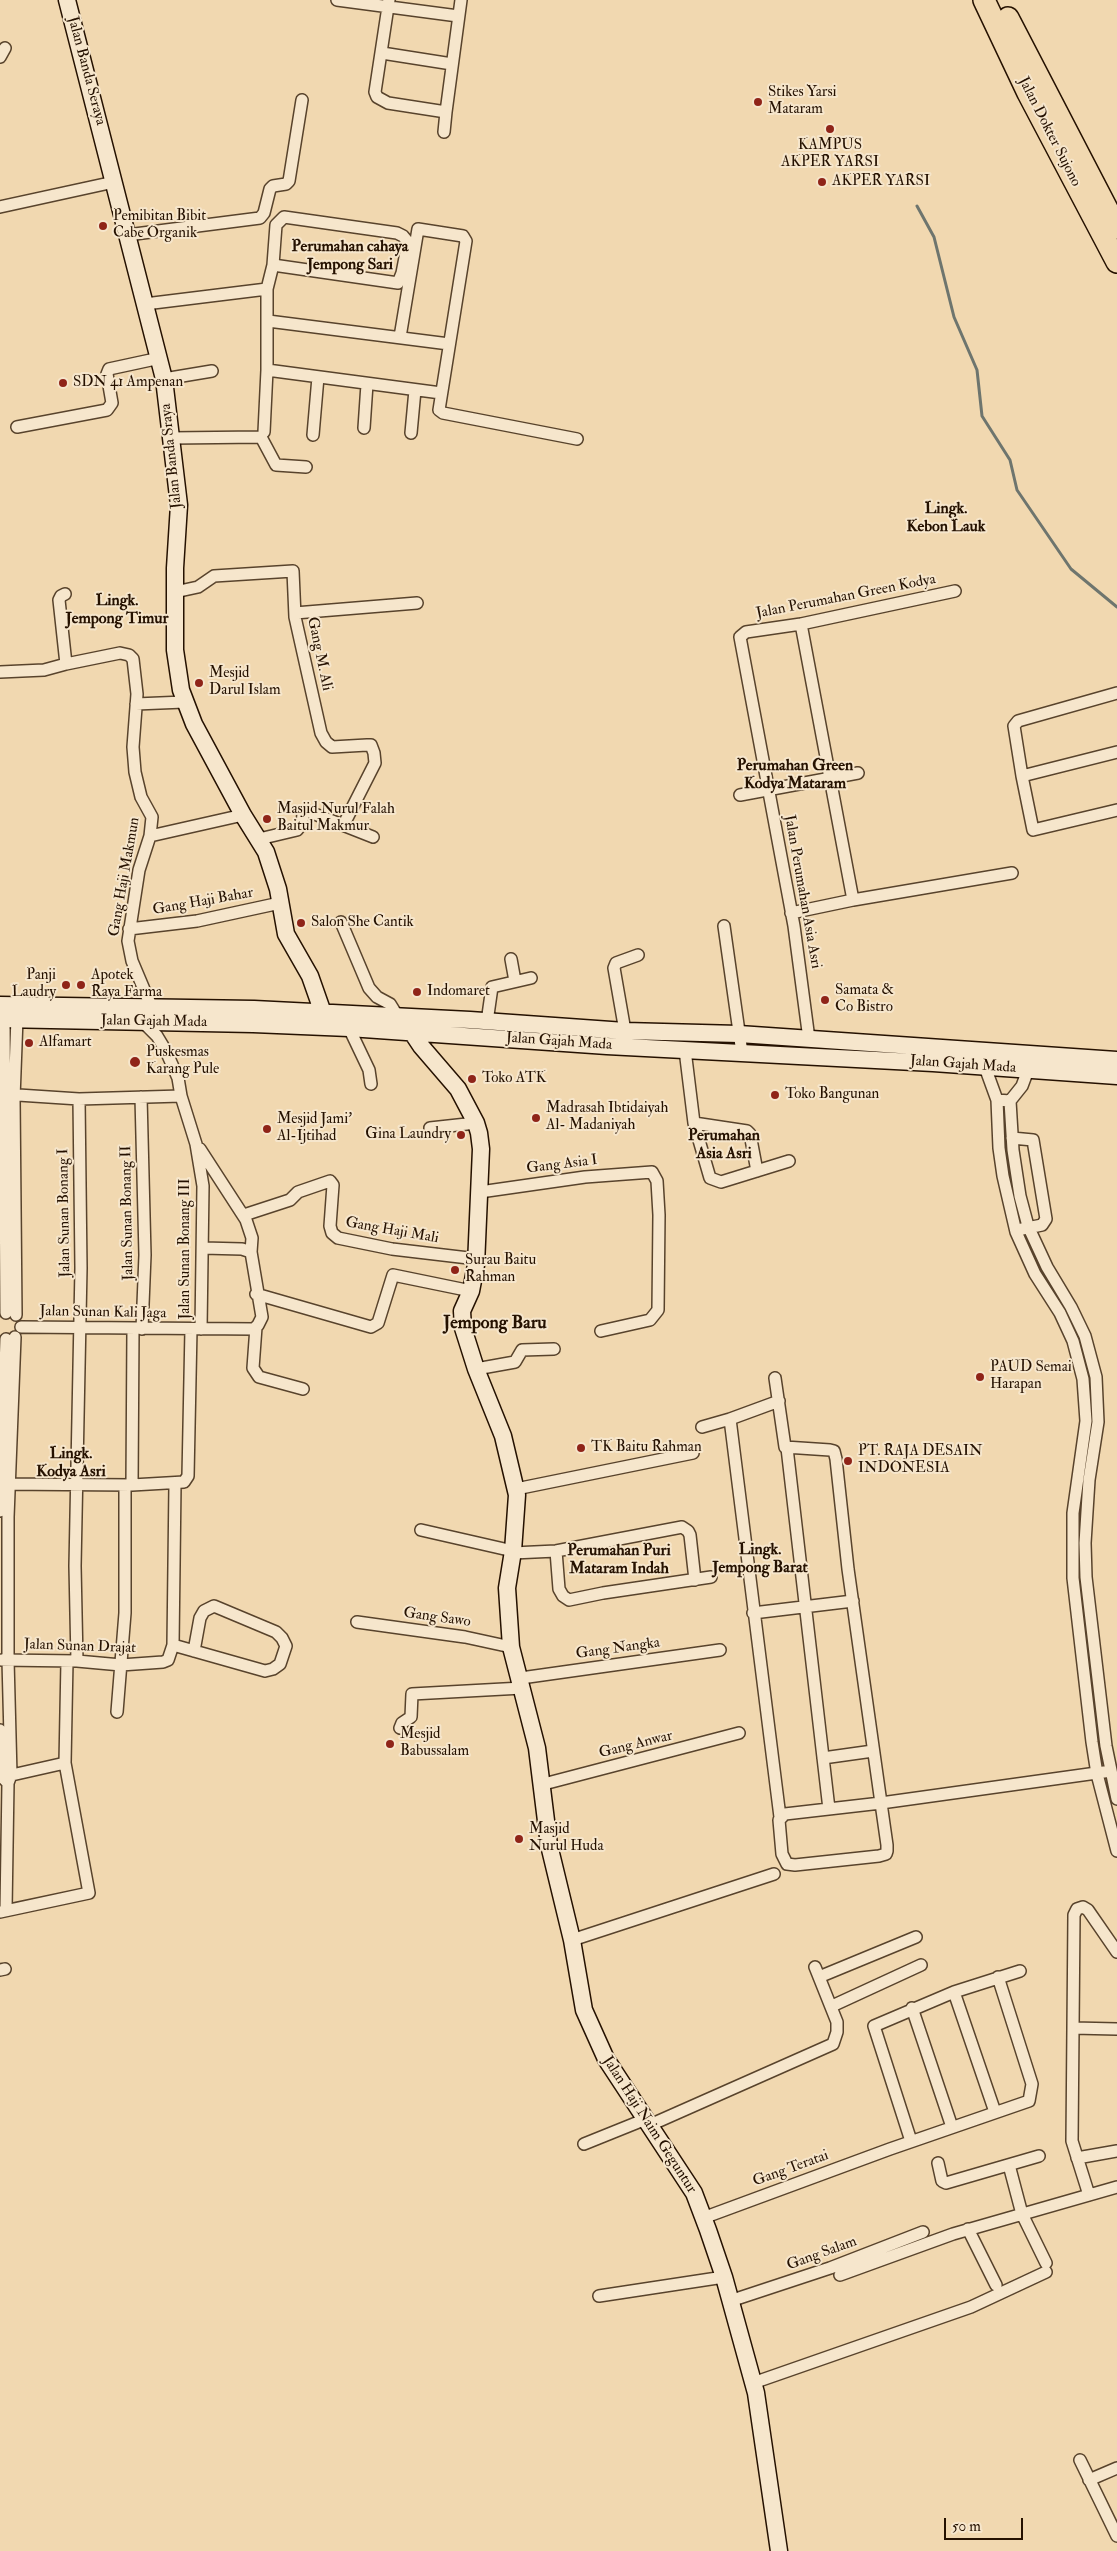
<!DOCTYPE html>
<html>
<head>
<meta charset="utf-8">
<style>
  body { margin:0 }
  #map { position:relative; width:1117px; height:2551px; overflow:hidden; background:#f1d8b0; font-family:"IM FELL Double Pica",serif }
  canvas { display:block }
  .scale { position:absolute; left:944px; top:2518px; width:79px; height:22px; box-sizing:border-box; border:2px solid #251100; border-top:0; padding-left:6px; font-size:15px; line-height:18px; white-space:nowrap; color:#251100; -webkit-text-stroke:4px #f6e6cc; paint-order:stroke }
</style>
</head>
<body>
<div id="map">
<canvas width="1117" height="2551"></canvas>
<div class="scale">50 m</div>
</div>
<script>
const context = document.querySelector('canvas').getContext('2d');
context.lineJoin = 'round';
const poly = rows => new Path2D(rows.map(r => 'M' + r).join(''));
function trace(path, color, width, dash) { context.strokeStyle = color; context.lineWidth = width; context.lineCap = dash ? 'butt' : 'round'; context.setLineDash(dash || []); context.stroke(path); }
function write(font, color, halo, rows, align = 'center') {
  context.font = font + ' "IM FELL Double Pica",serif'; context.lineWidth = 4; context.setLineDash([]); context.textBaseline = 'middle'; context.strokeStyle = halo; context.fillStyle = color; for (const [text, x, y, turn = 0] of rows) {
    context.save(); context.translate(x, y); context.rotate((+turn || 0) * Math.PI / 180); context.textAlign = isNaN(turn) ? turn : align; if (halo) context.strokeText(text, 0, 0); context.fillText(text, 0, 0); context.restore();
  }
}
const stream = poly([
  [917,206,934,237,954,317,977,370,982,416,1010,460,1017,490,1071,569,1117,607]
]);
const street = poly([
  [337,0,458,16],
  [389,0,375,92,377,97,388,103,446,112,461,0],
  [382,53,452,64],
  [0,57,5,48],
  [444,132,446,112],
  [0,207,114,182],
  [127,235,260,218,264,213,270,189,273,186,286,184,289,181,302,100],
  [145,304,267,289,273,265,276,225,284,217,397,233,403,236,408,242,402,273,398,283,273,265],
  [268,321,449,344],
  [400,337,418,229,463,236,466,241,439,410,443,413,577,439],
  [267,370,441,393],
  [164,379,212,371],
  [17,427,107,410,112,403,107,374,109,369,160,358],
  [364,428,367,384],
  [264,432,267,370,267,289],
  [411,433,415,390],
  [313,435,318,377],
  [171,438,261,437,276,465,306,467],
  [175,592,198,587,214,576,293,571,295,617,321,733,326,742,332,747,367,745,371,745,374,753,375,763,344,824],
  [65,594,61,596,59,600,66,664,120,653,129,655,133,659,137,694,133,747,135,772,141,797,152,817,150,836,139,870,128,941,132,961,151,1006],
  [295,613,417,603],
  [801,624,853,900],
  [0,672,44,670,66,664],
  [136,704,184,702],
  [1117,752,1022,776,1033,830,1117,810],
  [1022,776,1014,726,1018,721,1117,693],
  [740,795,858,773],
  [150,836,243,815],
  [259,839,297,830,302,824,303,814,307,811,373,837],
  [791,913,853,900,1012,873],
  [341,922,369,988,377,997,390,1004,398,1017],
  [724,926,742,1053],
  [129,929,197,921,280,903],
  [511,959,515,981],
  [4,1019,6,1313],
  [143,1022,157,1036,166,1051,178,1078,181,1096],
  [487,1022,492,987,531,978],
  [349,1028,369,1070,371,1084],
  [625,1031,614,968,616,963,638,955],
  [809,1039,794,926,740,637,746,632,801,624,955,591],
  [685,1050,694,1123,710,1178,721,1182,789,1161],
  [985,1067,997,1100,1010,1101,1022,1086,1028,1070],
  [3,1094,79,1099,181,1096,196,1144,203,1186,201,1329],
  [141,1097,145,1255,142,1329],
  [997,1100,999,1148,1003,1176,1016,1232,1035,1274,1060,1313,1073,1341,1083,1379,1086,1421,1073,1513,1073,1578,1092,1742,1097,1774,1117,1851],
  [1010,1101,1013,1150,1020,1196,1028,1226,1047,1267,1071,1307,1085,1336,1096,1377,1098,1422,1089,1480,1085,1543,1086,1577,1106,1746,1117,1799],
  [694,1123,747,1131,750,1134,757,1171],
  [430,1128,476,1123],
  [1012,1138,1033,1140,1046,1219,1042,1225,1022,1229],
  [200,1149,246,1220,252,1238,251,1252],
  [480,1192,585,1177,652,1172,657,1181,659,1215,658,1310,650,1320,601,1331],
  [244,1215,290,1200,298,1192,330,1181,333,1185,330,1226,332,1233,338,1238,392,1249,477,1259],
  [256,1294,371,1327,378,1323,393,1275,471,1291],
  [16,1315,14,1098,17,1018],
  [21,1327,254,1329,258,1325,262,1317,251,1252,242,1249,203,1248],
  [256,1327,253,1368,259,1377,303,1389],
  [476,1369,515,1362,522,1350,554,1349],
  [775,1378,785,1447,830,1450,834,1451,836,1459,848,1569,881,1803,887,1845,887,1851,886,1854,879,1856,795,1865,787,1864,782,1854,779,1820,785,1814,881,1803,1111,1771],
  [779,1401,730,1419,780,1817],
  [702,1427,730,1419],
  [787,1448,829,1809],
  [0,1484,132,1485,184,1482,188,1476,191,1329],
  [132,1485,133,1329],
  [516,1489,693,1453],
  [0,1511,6,1339],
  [421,1530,513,1551],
  [556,1551,559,1589,563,1596,569,1600,603,1593,711,1577],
  [513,1553,556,1551,682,1527,688,1531,690,1535,695,1580],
  [753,1613,853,1601],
  [357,1622,465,1637,511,1647],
  [173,1645,265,1671,273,1669,280,1664,286,1646,282,1638,276,1632,214,1606,204,1611,200,1618,194,1651],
  [2,1660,77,1661,121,1665,163,1662,168,1660,173,1645,175,1484],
  [77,1661,75,1566,81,1268,79,1099],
  [521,1678,720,1650],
  [117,1712,125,1613,125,1485],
  [400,1728,402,1723,411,1717,412,1694,522,1688],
  [0,1730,2,1777,8,1783,11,1775,8,1660,8,1517,15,1337],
  [823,1758,873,1751],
  [3,1777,65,1763],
  [540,1785,739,1733],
  [6,1910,8,1783],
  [0,1912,89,1893,65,1763,67,1661],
  [572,1940,774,1874],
  [0,1970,5,1969],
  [819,1977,916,1937],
  [954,1992,995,2112],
  [832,2006,921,1965],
  [912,2008,952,2127],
  [1073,2028,1117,2029],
  [650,2125,833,2044,837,2032,837,2022,815,1967],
  [911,2141,874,2026,954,1992,1020,1971],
  [584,2144,646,2119],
  [1077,2158,1117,2151],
  [938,2163,942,2181,946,2183,1039,2156],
  [1009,2165,1022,2214,1046,2263],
  [1089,2195,1072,2141,1074,1915,1077,1909,1083,1907,1088,1910,1117,1952],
  [703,2218,890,2149,1029,2101,1032,2084,998,1977],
  [968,2229,996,2285],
  [840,2275,953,2234,1117,2187],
  [599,2296,724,2277],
  [730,2301,830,2268,923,2232],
  [753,2383,971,2307,1046,2272],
  [1080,2460,1117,2536],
  [1089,2480,1117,2468]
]);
const secondary = poly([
  [67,0,164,379,179,505,175,568,175,650,181,690,194,724,243,815,266,852,278,889,286,934,310,976,323,1013],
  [0,1005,254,1009,470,1020,625,1031,739,1034,1117,1060],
  [0,1019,253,1024,349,1028,607,1046,933,1063,1117,1076],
  [411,1031,421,1046,458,1089,476,1123,479,1133,481,1149,476,1265,471,1291,462,1311,463,1328,476,1369,503,1436,517,1495,513,1551,507,1588,511,1647,537,1748,549,1845,572,1940,584,2010,606,2059,694,2193,708,2230,724,2277,756,2393,779,2551]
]);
const highway = poly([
  [984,0,1028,93,1117,262],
  [1008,18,1117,228]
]);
const markers = [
  [758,102,5,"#8f2418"],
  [830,129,5,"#8f2418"],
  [822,182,5,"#8f2418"],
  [103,226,5,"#8f2418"],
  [63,383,5,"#8f2418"],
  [199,683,5,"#8f2418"],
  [267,819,5,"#8f2418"],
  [301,923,5,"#8f2418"],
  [66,985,5,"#8f2418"],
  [81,985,5,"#8f2418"],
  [417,992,5,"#8f2418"],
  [825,1000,5,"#8f2418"],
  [29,1043,5,"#8f2418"],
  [135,1062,6,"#8f2418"],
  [472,1079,5,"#8f2418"],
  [775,1095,5,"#8f2418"],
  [536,1118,5,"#8f2418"],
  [267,1129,5,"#8f2418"],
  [461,1135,5,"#8f2418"],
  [455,1270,5,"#8f2418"],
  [980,1377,5,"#8f2418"],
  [581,1448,5,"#8f2418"],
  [848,1461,5,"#8f2418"],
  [390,1744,5,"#8f2418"],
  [519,1839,5,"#8f2418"]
];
const streetNames = [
  ["Jalan Banda Seraya",86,71,75],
  ["Jalan Dokter Sujono",1049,132,63],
  ["Jalan Banda Sraya",172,456,-96],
  ["Jalan Perumahan Green Kodya",846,597,-11],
  ["Gang M. Ali",319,654,78],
  ["Gang Haji Makmun",125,877,-80],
  ["Jalan Perumahan Asia Asri",802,892,80],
  ["Gang Haji Bahar",203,902,-10],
  ["Jalan Gajah Mada",154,1022,1],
  ["Jalan Gajah Mada",559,1042,4],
  ["Jalan Gajah Mada",963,1065,4],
  ["Gang Asia I",562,1165,-7],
  ["Jalan Sunan Bonang I",65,1213,-91],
  ["Jalan Sunan Bonang II",128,1213,-91],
  ["Gang Haji Mali",392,1231,10],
  ["Jalan Sunan Bonang III",186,1249,-90],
  ["Jalan Sunan Kali Jaga",103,1313,1],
  ["Gang Sawo",437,1618,8],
  ["Jalan Sunan Drajat",80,1647,2],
  ["Gang Nangka",618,1649,-8],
  ["Gang Anwar",636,1745,-14],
  ["Jalan Haji Naim Geguntur",649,2125,57],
  ["Gang Teratai",791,2169,-20],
  ["Gang Salam",822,2254,-20]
];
const poiNames = [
  ["Stikes Yarsi",768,93],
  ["Mataram",768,110],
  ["KAMPUS",830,146,"center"],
  ["AKPER YARSI",830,163,"center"],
  ["AKPER YARSI",832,182],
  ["Pemibitan Bibit",113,217],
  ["Cabe Organik",113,234],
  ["SDN 41 Ampenan",73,383],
  ["Mesjid",209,674],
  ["Darul Islam",209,691],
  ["Masjid Nurul Falah",277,810],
  ["Baitul Makmur",277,827],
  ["Salon She Cantik",311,923],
  ["Panji",56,976,"right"],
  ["Laudry",56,993,"right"],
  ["Apotek",91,976],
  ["Raya Farma",91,993],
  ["Samata &",835,991],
  ["Co Bistro",835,1008],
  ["Indomaret",427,992],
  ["Alfamart",39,1043],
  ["Puskesmas",146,1053],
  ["Karang Pule",146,1070],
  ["Toko ATK",482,1079],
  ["Toko Bangunan",785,1095],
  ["Madrasah Ibtidaiyah",546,1109],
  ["Al- Madaniyah",546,1126],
  ["Mesjid Jami'",277,1120],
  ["Al-Ijtihad",277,1137],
  ["Gina Laundry",451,1135,"right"],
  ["Surau Baitu",465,1261],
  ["Rahman",465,1278],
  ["PAUD Semai",990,1368],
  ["Harapan",990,1385],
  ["TK Baitu Rahman",591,1448],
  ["PT. RAJA DESAIN",858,1452],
  ["INDONESIA",858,1469],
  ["Mesjid",400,1735],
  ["Babussalam",400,1752],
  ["Masjid",529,1830],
  ["Nurul Huda",529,1847]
];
const neighbourhoodNames = [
  ["Perumahan cahaya",350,248],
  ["Jempong Sari",350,266],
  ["Lingk.",946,510],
  ["Kebon Lauk",946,528],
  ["Lingk.",117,602],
  ["Jempong Timur",117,620],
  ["Perumahan Green",795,767],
  ["Kodya Mataram",795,785],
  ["Perumahan",724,1137],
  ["Asia Asri",724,1155],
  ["Lingk.",71,1455],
  ["Kodya Asri",71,1473],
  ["Lingk.",760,1551],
  ["Jempong Barat",760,1569],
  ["Perumahan Puri",619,1552],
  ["Mataram Indah",619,1570]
];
const quarterNames = [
  ["Jempong Baru",495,1324]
];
trace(stream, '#6e756e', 3);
trace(street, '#58432c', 14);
trace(secondary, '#251100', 19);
trace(highway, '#251100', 24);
trace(street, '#f6e6cc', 11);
trace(secondary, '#f6e6cc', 16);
trace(highway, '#f1d8b0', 21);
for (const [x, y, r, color] of markers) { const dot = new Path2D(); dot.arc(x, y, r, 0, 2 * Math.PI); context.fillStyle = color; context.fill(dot); trace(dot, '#f6e6cc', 2); }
write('15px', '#251100', '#f6e6cc', streetNames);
write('15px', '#251100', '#f6e6cc', poiNames, 'left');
write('bold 16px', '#251100', '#f6e6cc', neighbourhoodNames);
write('bold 18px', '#251100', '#f6e6cc', quarterNames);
</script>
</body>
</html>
